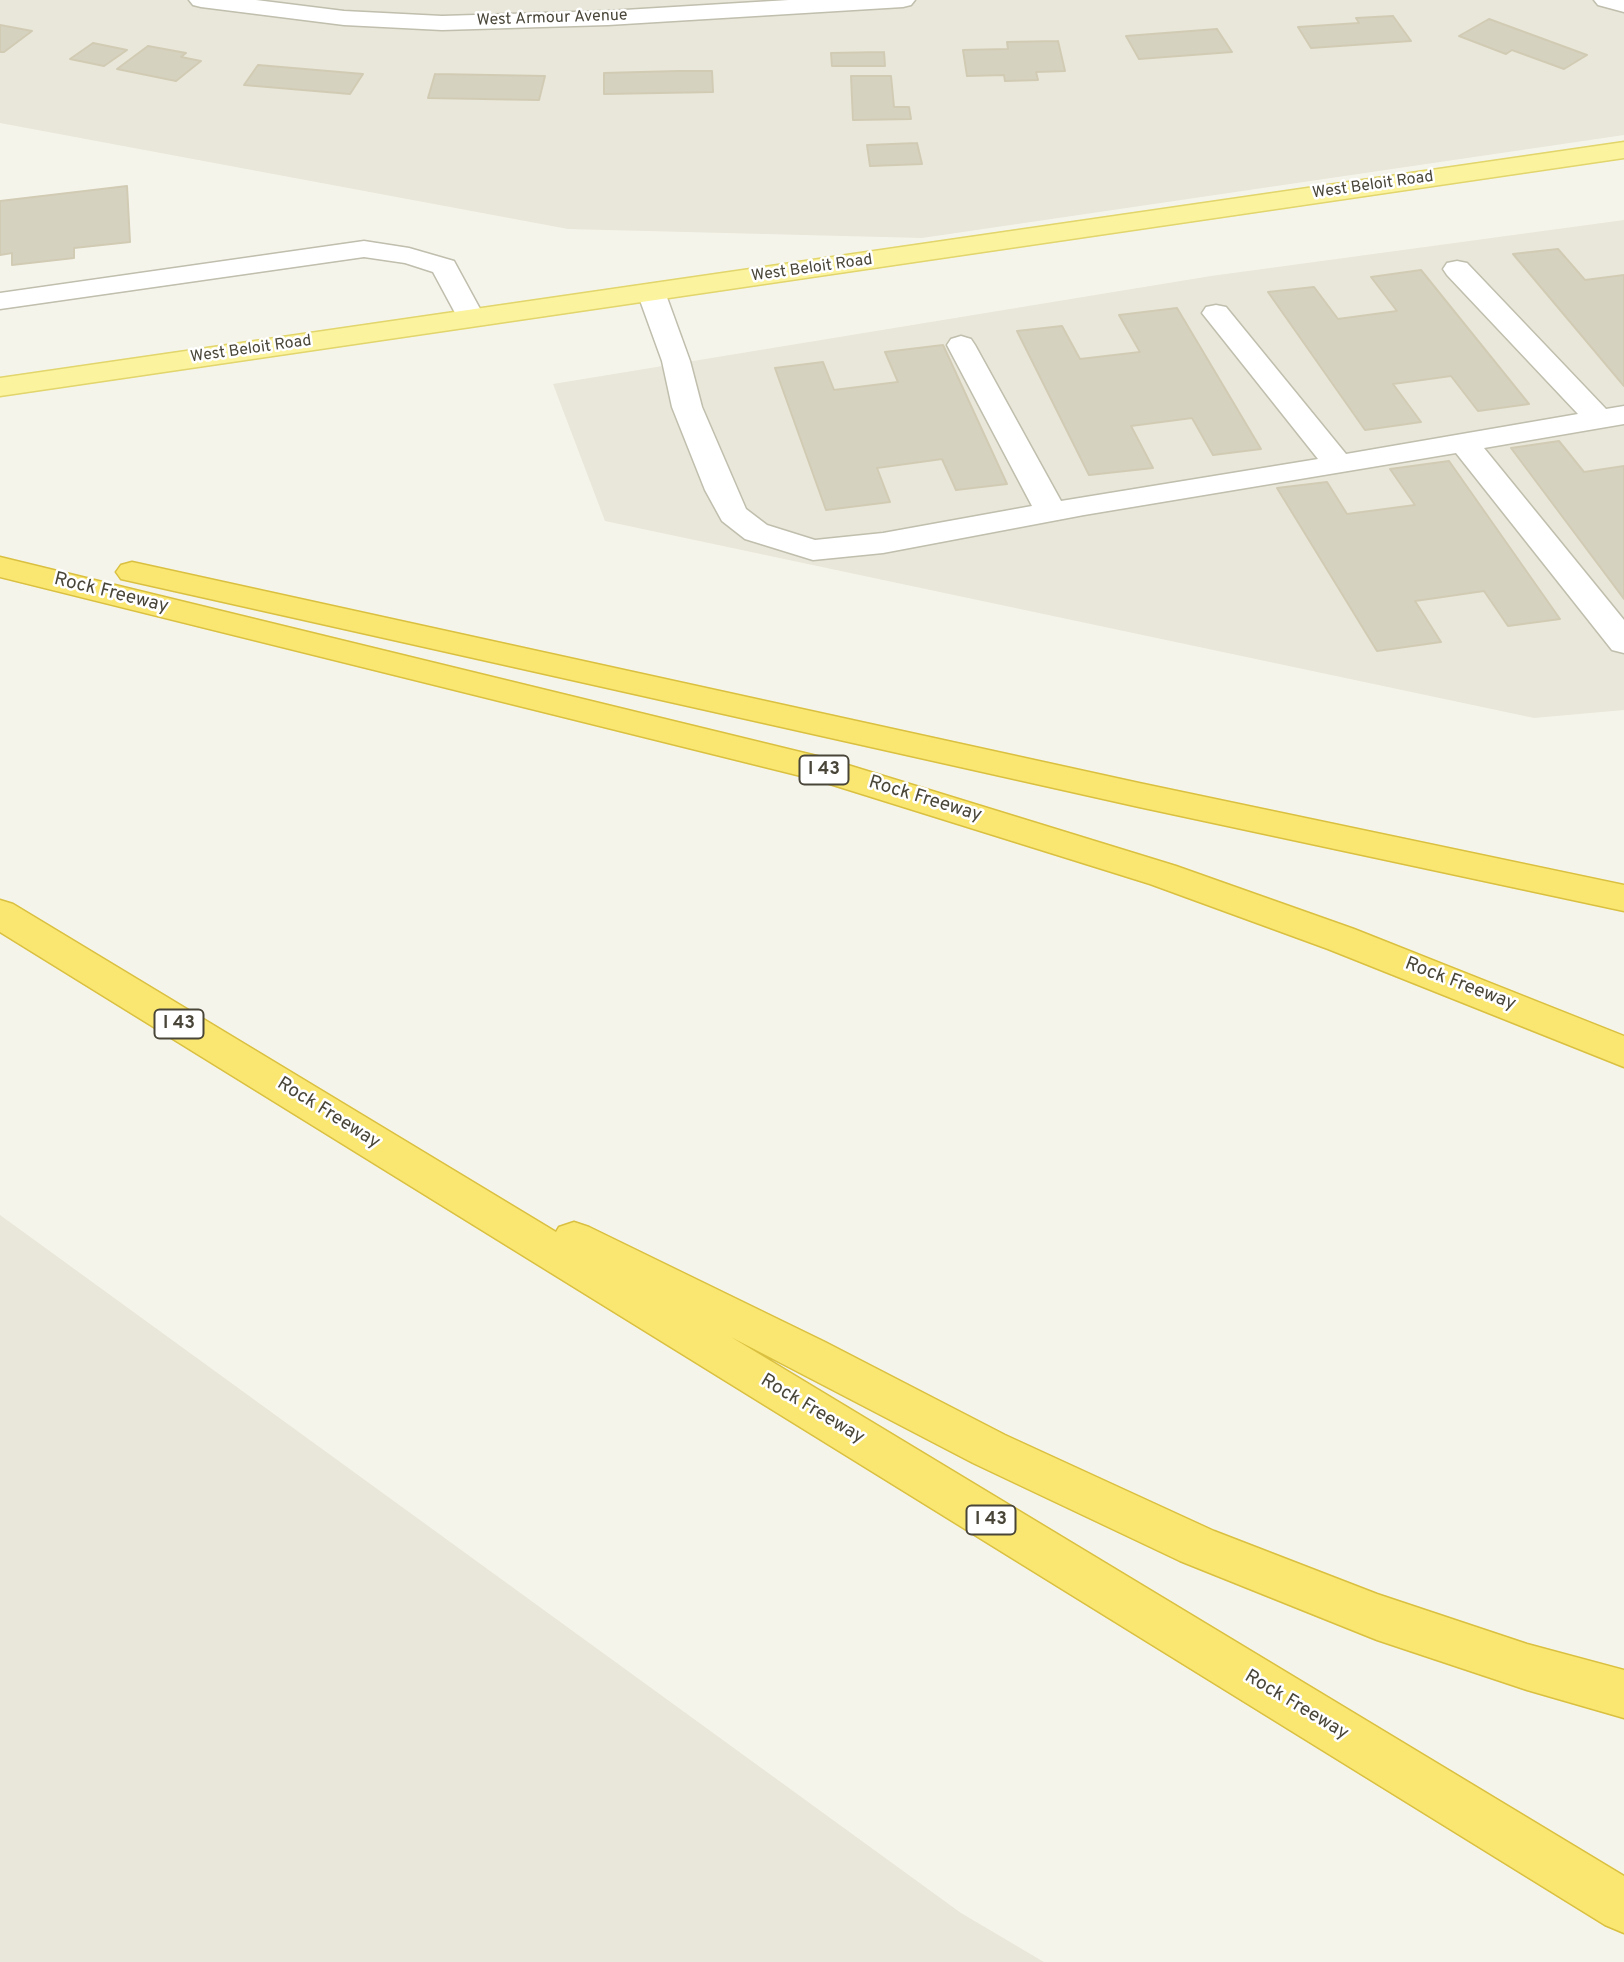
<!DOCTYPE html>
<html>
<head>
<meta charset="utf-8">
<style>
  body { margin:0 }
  canvas { display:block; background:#f5f4eb }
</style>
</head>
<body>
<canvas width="1624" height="1962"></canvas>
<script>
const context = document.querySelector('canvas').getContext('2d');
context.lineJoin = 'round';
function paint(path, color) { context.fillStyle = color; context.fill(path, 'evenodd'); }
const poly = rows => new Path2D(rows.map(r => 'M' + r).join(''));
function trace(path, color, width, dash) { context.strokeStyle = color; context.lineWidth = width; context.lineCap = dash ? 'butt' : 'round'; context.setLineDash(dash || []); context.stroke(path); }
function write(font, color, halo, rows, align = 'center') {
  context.font = font + ' Overpass,sans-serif'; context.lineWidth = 5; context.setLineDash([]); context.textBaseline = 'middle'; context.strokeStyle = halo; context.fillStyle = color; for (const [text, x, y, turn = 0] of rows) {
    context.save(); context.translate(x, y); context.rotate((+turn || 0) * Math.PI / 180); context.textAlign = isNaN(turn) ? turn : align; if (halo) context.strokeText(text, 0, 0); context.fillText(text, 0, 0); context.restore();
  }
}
const residential = poly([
  [0,0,1624,0,1624,135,922,238,568,229,0,123],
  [1624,220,1624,710,1534,718,605,521,553,384,1211,276],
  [0,1215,961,1913,1044,1962,0,1962]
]);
const building = poly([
  [1393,16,1411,41,1311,48,1298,27,1359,23,1356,18,1393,16],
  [1489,19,1587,55,1564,69,1512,50,1506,54,1459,36,1489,19],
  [0,25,32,31,4,52,0,52,0,25],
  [1217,29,1232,52,1139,59,1126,36,1217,29],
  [1058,41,1065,71,1036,72,1038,80,1005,81,1004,75,967,76,963,50,1008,49,1007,42,1058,41],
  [93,43,127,50,104,66,70,59,93,43],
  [148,46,186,53,181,57,201,61,176,81,117,69,148,46],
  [884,52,885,66,832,66,831,53,884,52],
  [258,65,363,74,350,94,244,85,258,65],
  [678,71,712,71,713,92,604,94,604,73,678,71],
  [435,74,545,76,539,100,428,98,435,74],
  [851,76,891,76,894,107,909,107,911,119,853,120,851,76],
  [917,143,922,164,870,166,867,145,917,143],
  [127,186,130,242,74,248,74,258,12,265,12,253,0,255,0,201,127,186],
  [1558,249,1585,280,1624,275,1624,386,1513,254,1558,249],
  [1421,270,1529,404,1478,411,1451,376,1393,384,1421,422,1365,430,1268,292,1314,287,1338,319,1397,311,1371,277,1421,270],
  [1177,308,1261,449,1213,455,1192,418,1131,426,1153,468,1089,475,1017,331,1062,326,1080,359,1140,352,1119,315,1177,308],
  [943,345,1007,484,956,490,942,459,877,468,890,502,826,510,775,368,823,362,834,390,898,382,885,352,943,345],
  [1559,441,1584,472,1624,466,1624,599,1511,448,1559,441],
  [1449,461,1560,619,1508,626,1484,591,1415,601,1441,642,1377,651,1277,488,1327,482,1347,514,1415,505,1390,469,1449,461]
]);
const minor = poly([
  [189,0,256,0,344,11,442,16,608,11,789,0,915,0,911,5,903,7,608,25,442,30,344,25,201,7,193,5,189,0],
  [1594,0,1624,0,1624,12,1598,5,1594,0],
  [364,241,409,248,454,261,485,318,481,324,471,326,461,324,433,272,405,263,364,257,0,309,0,293,364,241],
  [1457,261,1467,263,1606,409,1624,406,1624,424,1484,448,1624,620,1624,653,1612,650,1456,453,1084,515,883,553,813,560,745,539,722,521,705,490,672,407,662,361,637,292,641,286,651,284,661,286,665,292,690,361,702,407,746,509,767,525,815,540,883,533,1032,506,947,345,951,339,961,336,971,339,975,345,1061,501,1318,459,1202,313,1206,307,1216,305,1226,307,1346,454,1578,414,1447,275,1443,269,1447,263,1457,261]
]);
const major = poly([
  [1624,142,1624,158,0,396,0,378,1624,142]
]);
const highway = poly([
  [0,557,825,758,1176,866,1354,929,1624,1036,1624,1067,1328,949,1150,884,817,780,0,577,0,557],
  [132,562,1139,783,1624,885,1624,911,1139,807,121,579,116,572,121,565,132,562],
  [0,900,13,904,556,1232,559,1227,574,1222,589,1227,825,1342,1005,1435,1214,1531,1377,1594,1527,1644,1624,1670,1624,1718,1527,1690,1377,1640,1180,1561,973,1463,731,1337,1624,1876,1624,1933,1605,1925,0,932,0,900]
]);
const farStreetnames = [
  ["West Armour Avenue",552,19,-2],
  ["West Beloit Road",1373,186,-8],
  ["West Beloit Road",812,269,-8],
  ["West Beloit Road",251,350,-8]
];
const shields = [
  [824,770,49],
  [179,1024,49],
  [991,1520,49]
];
const shieldNames = [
  ["I 43",824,770],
  ["I 43",179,1024],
  ["I 43",991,1520]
];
const streetNames = [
  ["Rock Freeway",111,594,14],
  ["Rock Freeway",925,800,17],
  ["Rock Freeway",1460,985,21],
  ["Rock Freeway",328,1114,32],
  ["Rock Freeway",812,1410,31],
  ["Rock Freeway",1296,1706,31]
];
paint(residential, '#e9e7d9');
paint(building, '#d6d2c0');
trace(building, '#d1cbb4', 2);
trace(minor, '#c0bead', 3);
trace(major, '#e1d56c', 3);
trace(highway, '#dac040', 3);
paint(minor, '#fff');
paint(major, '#fbf39d');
paint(highway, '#fae771');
write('16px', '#494639', '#fff', farStreetnames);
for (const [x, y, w] of shields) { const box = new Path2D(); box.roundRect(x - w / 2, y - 14.5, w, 29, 5); context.fillStyle = '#fff'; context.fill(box); trace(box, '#494639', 2); }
write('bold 18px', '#494639', null, shieldNames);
write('19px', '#494639', '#fff', streetNames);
</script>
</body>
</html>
